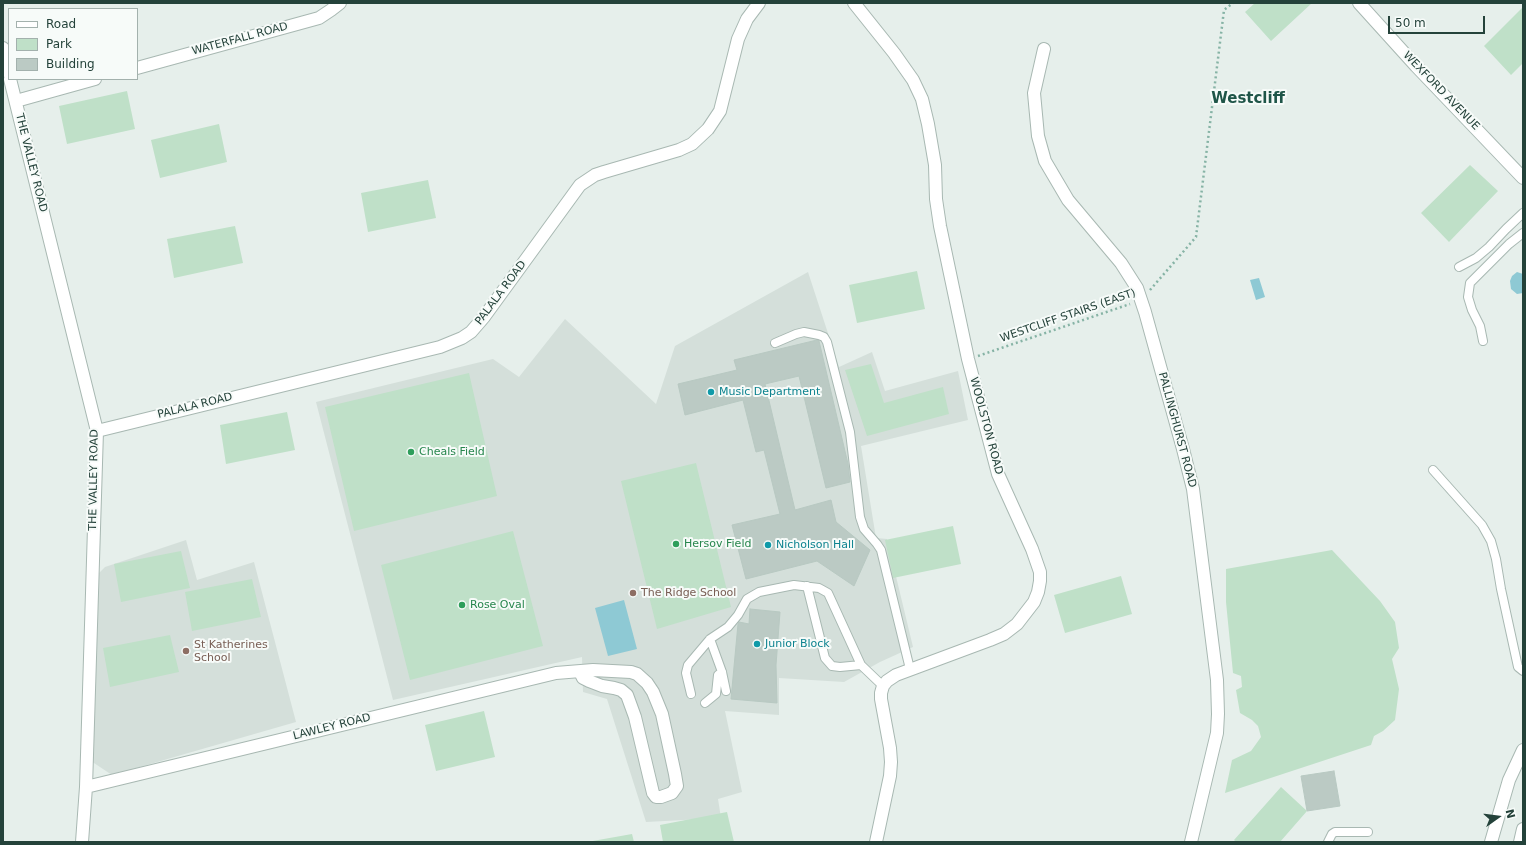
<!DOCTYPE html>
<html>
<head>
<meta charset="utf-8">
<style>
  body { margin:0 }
  #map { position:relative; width:1526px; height:845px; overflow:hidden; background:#e6efeb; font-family:"DejaVu Sans",sans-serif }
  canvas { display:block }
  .frame { position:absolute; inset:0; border:4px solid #24423a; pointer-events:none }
  .legend { position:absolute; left:8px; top:8px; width:130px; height:72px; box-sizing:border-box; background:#f7fbf9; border:1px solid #a3b1ad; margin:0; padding:5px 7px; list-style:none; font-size:12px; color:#24423a }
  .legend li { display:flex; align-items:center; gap:8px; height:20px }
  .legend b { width:20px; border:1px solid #a3b1ad }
  .north { position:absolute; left:1478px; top:797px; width:40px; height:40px; -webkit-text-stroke:3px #f7fbf9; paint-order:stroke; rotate:76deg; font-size:11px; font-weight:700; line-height:16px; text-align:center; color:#24423a }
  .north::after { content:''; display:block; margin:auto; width:14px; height:18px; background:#24423a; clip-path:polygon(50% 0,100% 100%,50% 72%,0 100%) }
  .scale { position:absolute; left:1388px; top:16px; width:97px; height:18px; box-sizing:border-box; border:2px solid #24423a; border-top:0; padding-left:5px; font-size:12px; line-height:14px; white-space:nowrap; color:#24423a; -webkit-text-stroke:3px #f7fbf9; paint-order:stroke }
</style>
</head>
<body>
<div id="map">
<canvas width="1526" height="845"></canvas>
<div class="frame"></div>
<ul class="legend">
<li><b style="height:5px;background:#fff"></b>Road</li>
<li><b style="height:11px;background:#bfe0c8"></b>Park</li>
<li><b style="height:11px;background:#bbcac4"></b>Building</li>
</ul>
<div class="north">N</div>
<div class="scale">50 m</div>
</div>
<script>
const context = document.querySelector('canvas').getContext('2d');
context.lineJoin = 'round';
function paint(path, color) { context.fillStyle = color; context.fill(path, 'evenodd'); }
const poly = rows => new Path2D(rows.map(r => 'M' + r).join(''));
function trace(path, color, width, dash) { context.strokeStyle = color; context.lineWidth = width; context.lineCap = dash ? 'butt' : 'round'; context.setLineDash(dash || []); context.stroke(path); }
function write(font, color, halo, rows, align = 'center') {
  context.font = font + ' "DejaVu Sans",sans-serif'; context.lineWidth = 4; context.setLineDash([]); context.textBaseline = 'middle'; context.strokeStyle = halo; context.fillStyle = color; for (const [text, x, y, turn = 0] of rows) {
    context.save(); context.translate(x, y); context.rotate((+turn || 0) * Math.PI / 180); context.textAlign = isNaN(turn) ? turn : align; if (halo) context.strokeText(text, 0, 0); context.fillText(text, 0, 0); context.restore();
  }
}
const built = poly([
  [808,272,839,367,872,352,885,391,958,371,968,420,861,446,876,538,887,539,913,647,880,662,844,682,779,678,779,715,725,711,742,792,718,799,721,818,646,822,607,699,583,692,582,657,393,700,316,402,493,359,519,377,565,319,656,404,675,346],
  [186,540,197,580,254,562,296,722,112,775,91,761,98,574,105,567]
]);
const green = poly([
  [1255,3,1312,3,1271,41,1245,12],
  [1523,7,1523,63,1511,75,1484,46],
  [127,91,135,129,67,144,59,106],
  [219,124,227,162,160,178,151,140],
  [1470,165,1498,191,1449,242,1421,213],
  [428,180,436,218,368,232,361,193],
  [235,226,243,263,174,278,167,239],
  [917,271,925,309,857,323,849,285],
  [871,364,884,403,943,387,949,414,867,436,845,370],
  [469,373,497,496,354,531,325,407],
  [287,412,295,450,226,464,220,425],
  [696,463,731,607,657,629,621,481],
  [953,526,961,564,893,578,885,540],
  [513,531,543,646,410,680,381,565],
  [1332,550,1380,601,1395,622,1399,648,1392,659,1399,689,1395,720,1383,731,1374,736,1371,745,1225,793,1232,760,1251,751,1261,737,1258,726,1252,720,1240,713,1236,690,1242,687,1241,676,1233,673,1226,602,1226,569],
  [181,551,190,588,121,602,114,564],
  [1121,576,1132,614,1065,633,1054,595],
  [252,579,261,617,192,631,185,592],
  [170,635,179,672,110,687,103,648],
  [484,711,495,757,436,771,425,725],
  [1281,787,1307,811,1280,842,1236,842,1234,840],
  [727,812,734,842,663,842,660,825],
  [632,834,634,842,587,842]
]);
const water = poly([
  [1517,272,1523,274,1523,293,1517,294,1511,289,1510,281,1512,276],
  [1259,278,1265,297,1256,300,1250,280],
  [624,600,637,649,608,656,595,608]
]);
const building = poly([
  [817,340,819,341,848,464,850,482,826,488,799,376,765,384,795,510,831,500,836,522,870,550,854,586,817,561,746,579,732,525,780,514,764,450,756,452,743,400,685,415,678,384,737,370,734,360,817,340],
  [750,609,780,612,776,665,777,703,731,699,738,624,739,622,749,624,750,609],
  [1334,771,1340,806,1307,811,1301,776,1334,771]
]);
const path = poly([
  [1150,290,1196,237,1224,10,1233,3],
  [978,356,1130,304]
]);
const service = poly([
  [1459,267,1476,258,1489,247,1506,229,1523,213],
  [1483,341,1480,326,1472,310,1468,297,1470,283,1509,244,1523,233],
  [775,343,796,334,804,332,819,335,824,337,827,342,850,432,860,517,864,529,877,544,881,550,910,669],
  [1433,470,1482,525,1491,541,1496,559,1501,589,1518,667,1523,671],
  [807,586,825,658,832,666,840,667,861,665],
  [710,639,722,672,726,691],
  [691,694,686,673,688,665,710,639,728,627,738,615,747,599,759,592,794,585,819,588,828,593,861,665,883,686],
  [705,703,716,694,718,675,722,672],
  [1328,842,1332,834,1335,832,1368,832]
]);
const minor = poly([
  [854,3,894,53,913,80,922,99,928,124,935,165,936,199,940,226,968,359,998,474,1032,549,1040,572,1040,581,1038,592,1034,602,1017,624,1004,634,990,640,896,675,887,681,883,686,881,693,881,699,890,748,891,762,890,776,876,842],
  [1359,3,1416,66,1523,178],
  [3,48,9,73],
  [1044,49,1034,93,1038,136,1045,161,1068,200,1121,263,1137,288,1145,312,1183,449,1193,489,1217,680,1218,714,1217,733,1191,842],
  [137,68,319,18,331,10,340,3],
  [10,79,97,431,86,787,82,842],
  [16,101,95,79],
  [97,431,440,347,462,338,471,332,484,317,580,185,595,175,604,172,679,150,692,144,708,129,720,111,738,39,747,19,759,3],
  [86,787,556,673,593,670,631,672,637,674,647,683,653,692,662,714,675,774,677,786,672,793,661,797,656,797,653,793,635,717,627,695,621,690,614,688,602,686,589,681,583,678,580,672],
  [1491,842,1509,780,1523,750],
  [1520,842,1523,829]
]);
const markers = [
  [711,392,4,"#0f9aa8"],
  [411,452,4,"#2e9e5b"],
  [676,544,4,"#2e9e5b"],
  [768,545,4,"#0f9aa8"],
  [633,593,4,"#8d6e63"],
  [462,605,4,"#2e9e5b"],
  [757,644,4,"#0f9aa8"],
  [186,651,4,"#8d6e63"]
];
const streetNames = [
  ["WATERFALL ROAD",240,39,-15],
  ["WEXFORD AVENUE",1441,91,46],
  ["THE VALLEY ROAD",31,163,76],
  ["PALALA ROAD",501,293,-53],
  ["WESTCLIFF STAIRS (EAST)",1068,316,-19],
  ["PALALA ROAD",195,406,-14],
  ["WOOLSTON ROAD",986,426,75],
  ["PALLINGHURST ROAD",1177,430,75],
  ["THE VALLEY ROAD",94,480,-89],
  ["LAWLEY ROAD",332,727,-14]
];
const cultureNames = [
  ["Music Department",719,392],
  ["Nicholson Hall",776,545],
  ["Junior Block",765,644]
];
const leisureNames = [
  ["Cheals Field",419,452],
  ["Hersov Field",684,544],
  ["Rose Oval",470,605]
];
const educationNames = [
  ["The Ridge School",641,593],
  ["St Katherines",194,645],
  ["School",194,658]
];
const districtNames = [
  ["Westcliff",1248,99]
];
paint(built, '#d4dfda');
paint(green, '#bfe0c8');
paint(water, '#8ec9d4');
paint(building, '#bbcac4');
trace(building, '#b8c9c2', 1);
trace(service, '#a8b8b2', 10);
trace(minor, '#a8b8b2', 14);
trace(path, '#86b3a5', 2.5, [2, 3]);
trace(service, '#fff', 8);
trace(minor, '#fff', 12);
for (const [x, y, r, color] of markers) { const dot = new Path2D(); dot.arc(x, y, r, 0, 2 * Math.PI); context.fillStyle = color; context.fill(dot); trace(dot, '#f7fbf9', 1.5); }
write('11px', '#24423a', '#f7fbf9', streetNames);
write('11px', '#0d838f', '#f7fbf9', cultureNames, 'left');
write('11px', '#27864d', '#f7fbf9', leisureNames, 'left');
write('11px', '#785e54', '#f7fbf9', educationNames, 'left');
write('bold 15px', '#1f5548', '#f7fbf9', districtNames);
</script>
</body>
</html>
